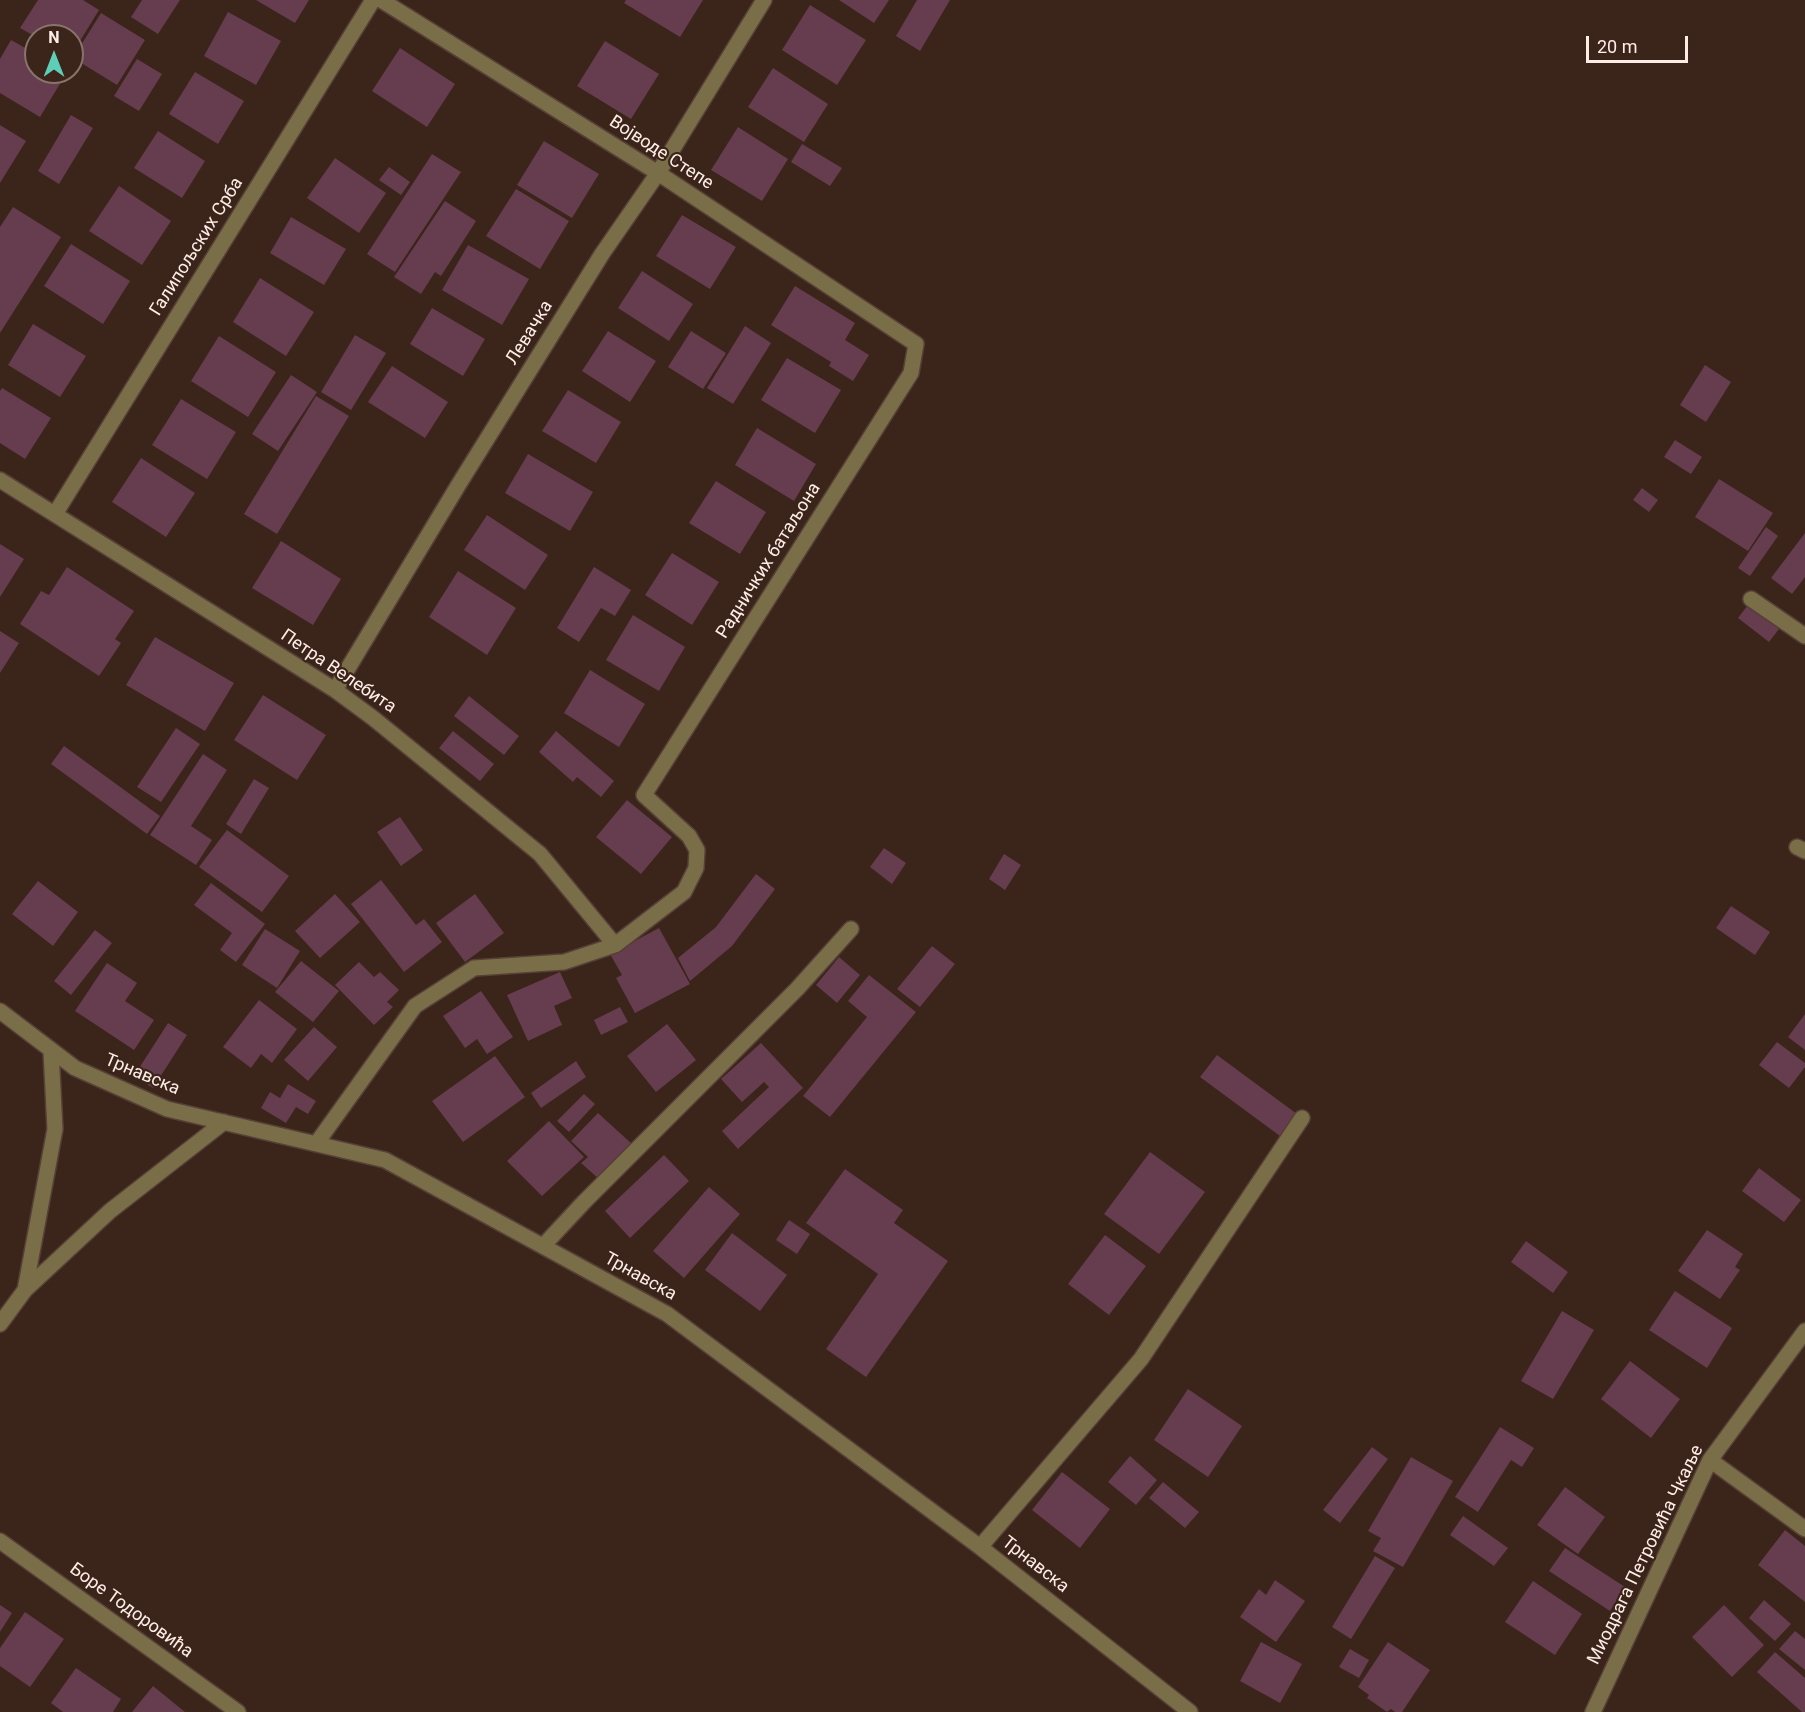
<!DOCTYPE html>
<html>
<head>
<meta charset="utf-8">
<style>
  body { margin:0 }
  #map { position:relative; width:1805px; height:1712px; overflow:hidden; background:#3b241a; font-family:Roboto,sans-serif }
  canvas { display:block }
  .north { position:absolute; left:24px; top:24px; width:60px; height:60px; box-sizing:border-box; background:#3b241a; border:2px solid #89746c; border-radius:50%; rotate:0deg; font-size:16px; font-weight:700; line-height:24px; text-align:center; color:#feede6 }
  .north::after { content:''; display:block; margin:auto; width:21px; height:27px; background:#5eceb7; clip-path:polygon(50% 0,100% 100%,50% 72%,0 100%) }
  .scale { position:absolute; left:1586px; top:36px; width:102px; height:27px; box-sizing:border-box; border:3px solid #feede6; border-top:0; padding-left:8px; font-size:18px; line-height:21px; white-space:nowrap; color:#feede6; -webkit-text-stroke:4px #3b241a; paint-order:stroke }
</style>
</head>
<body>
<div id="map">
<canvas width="1805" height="1712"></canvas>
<div class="north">N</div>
<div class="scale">20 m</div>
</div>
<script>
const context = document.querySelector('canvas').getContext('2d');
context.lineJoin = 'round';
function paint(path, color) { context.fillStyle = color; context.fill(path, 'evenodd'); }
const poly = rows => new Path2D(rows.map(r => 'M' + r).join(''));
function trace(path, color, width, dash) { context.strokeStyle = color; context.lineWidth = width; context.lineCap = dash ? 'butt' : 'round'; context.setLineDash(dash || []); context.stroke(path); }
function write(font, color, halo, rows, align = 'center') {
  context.font = font + ' Roboto,sans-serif'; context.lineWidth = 4.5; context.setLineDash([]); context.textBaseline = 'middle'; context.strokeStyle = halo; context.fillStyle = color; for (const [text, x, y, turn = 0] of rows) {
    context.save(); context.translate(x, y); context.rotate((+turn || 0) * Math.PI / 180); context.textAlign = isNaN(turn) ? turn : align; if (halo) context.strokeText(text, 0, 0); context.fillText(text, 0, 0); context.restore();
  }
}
const building = poly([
  [38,0,83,0,99,10,72,54,72,36,36,37,20,28],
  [142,0,180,0,158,34,131,17],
  [256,0,309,0,295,23],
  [626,0,703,0,680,37,624,3],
  [839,0,889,0,874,23],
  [917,0,950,0,920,51,896,36],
  [810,5,866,40,837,85,782,50],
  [228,12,281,41,256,85,204,56],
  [101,13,145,40,117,85,73,58],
  [11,40,36,54,36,72,67,72,40,117,0,93,0,59],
  [605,41,659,74,631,119,577,86],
  [400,48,455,84,427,127,372,91],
  [137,59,162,74,139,111,114,96],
  [773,68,828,104,804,142,748,107],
  [195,72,244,101,218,144,169,114],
  [71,115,93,128,59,184,38,171],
  [0,125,26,141,0,183],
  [738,127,788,159,762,201,711,170],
  [158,131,205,161,182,198,134,168],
  [544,141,599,174,572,218,517,185],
  [802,144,842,168,830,186,791,162],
  [432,154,461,172,395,272,367,254],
  [335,158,386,193,359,233,307,198],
  [389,167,410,182,401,195,379,180],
  [119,186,171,221,142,265,89,231],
  [516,189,569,221,540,269,486,236],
  [445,201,476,221,441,276,435,272,421,294,394,277],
  [13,207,61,237,0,333,0,227],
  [682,215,736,247,710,289,656,256],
  [291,217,346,249,324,285,270,253],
  [71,244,130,281,103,324,44,286],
  [468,245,529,279,502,325,442,290],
  [642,271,693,304,669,341,618,308],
  [260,278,314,312,286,356,233,322],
  [795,286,855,323,845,340,869,355,853,381,829,366,831,362,771,325],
  [432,308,485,339,463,376,410,344],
  [33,324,86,356,60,397,8,365],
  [745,326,771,343,733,404,707,388],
  [608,331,656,361,630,402,582,371],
  [691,331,726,353,703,389,668,367],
  [355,335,386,353,351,410,321,392],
  [219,336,276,372,248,417,191,381],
  [787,358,841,390,815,433,761,400],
  [1705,365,1731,382,1706,422,1680,405],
  [392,366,448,402,425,438,368,402],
  [291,375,317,392,278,451,252,434],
  [2,388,51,418,25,459,0,443,0,391],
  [568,390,621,422,596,463,542,431],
  [316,396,349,416,277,534,244,514],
  [181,399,236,432,207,479,152,445],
  [757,428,816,464,794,501,735,465],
  [1675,440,1702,457,1691,474,1664,457],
  [528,454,593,492,570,531,505,493],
  [141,458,195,493,166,537,112,502],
  [1719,479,1773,513,1748,551,1695,517],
  [716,481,766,512,740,554,689,523],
  [1642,488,1658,500,1649,512,1633,500],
  [487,515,548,555,525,590,464,550],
  [1766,527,1778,536,1750,576,1738,568],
  [1805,533,1805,577,1792,594,1771,578],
  [281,541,341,579,313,625,252,588],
  [0,544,24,559,0,597],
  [672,553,719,582,692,625,645,595],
  [67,567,134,611,115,639,121,643,99,676,20,624,41,591,49,595],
  [594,567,631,590,615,616,601,608,579,642,557,628],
  [458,571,516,608,487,655,429,617],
  [1751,601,1782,625,1769,642,1738,618],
  [633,615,685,647,659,691,606,660],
  [0,631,19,643,0,673],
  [155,637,234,683,205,731,126,685],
  [590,670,645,704,619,747,564,713],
  [263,695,326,735,297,780,234,740],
  [469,696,519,736,504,755,454,716],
  [176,728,200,744,161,802,137,787],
  [453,731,494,764,480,781,439,748],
  [556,731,614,781,601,797,577,777,573,782,539,752],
  [64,746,160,816,147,834,51,764],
  [203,754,227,770,191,826,212,840,196,865,150,835],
  [254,779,269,788,241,834,226,824],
  [627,800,672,837,641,874,596,837],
  [400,817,423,850,401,866,377,832],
  [227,830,289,876,262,912,199,867],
  [884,848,906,863,892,884,870,867],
  [1004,854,1021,865,1005,890,989,879],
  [756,874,775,889,732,946,690,981,678,958,716,927],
  [381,880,416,925,424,919,442,942,404,972,351,904],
  [38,881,78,912,53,946,12,914],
  [211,883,265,924,236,962,220,950,232,933,194,905],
  [335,894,360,922,320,958,295,931],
  [475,894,504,933,465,962,436,923],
  [1731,906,1770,932,1755,955,1716,928],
  [659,928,690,984,635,1013,616,978,622,975,610,954],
  [265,929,300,951,277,988,242,965],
  [95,930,112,943,71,995,54,981],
  [932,946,955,964,920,1007,897,989],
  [839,957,860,975,837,1003,816,985],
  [301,961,339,991,313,1022,275,992],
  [359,962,374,977,380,972,399,990,387,1002,393,1007,374,1025,335,985],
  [107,963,137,983,125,1001,154,1020,134,1050,75,1011],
  [560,972,572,998,554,1006,562,1025,528,1041,507,995],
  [869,975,916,1012,830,1117,803,1096,867,1017,848,1001],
  [481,991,513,1037,487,1054,477,1039,465,1048,443,1016],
  [259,1000,297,1029,272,1063,261,1054,251,1068,223,1047],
  [620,1007,628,1022,601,1035,594,1020],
  [1805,1014,1805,1050,1788,1037],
  [168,1023,187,1035,153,1088,134,1076],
  [667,1024,696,1060,656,1092,627,1056],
  [314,1027,337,1047,308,1081,284,1060],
  [1777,1042,1805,1063,1805,1067,1789,1088,1759,1065],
  [761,1043,803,1088,738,1149,722,1131,769,1087,764,1082,742,1102,721,1079],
  [1217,1055,1297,1114,1280,1136,1200,1077],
  [495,1056,525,1097,463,1142,432,1101],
  [576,1061,586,1077,541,1108,531,1093],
  [288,1084,316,1101,308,1114,296,1107,286,1123,261,1108,270,1092,280,1098],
  [584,1094,595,1104,569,1132,557,1121],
  [598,1113,632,1144,599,1179,581,1163,588,1157,571,1141],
  [549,1121,584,1157,542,1196,507,1161],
  [1150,1152,1205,1192,1159,1254,1104,1214],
  [664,1155,689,1181,630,1238,605,1211],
  [1759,1168,1801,1200,1784,1222,1742,1191],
  [845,1169,903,1210,894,1223,948,1261,866,1377,826,1349,878,1274,806,1223],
  [709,1187,740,1214,684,1278,653,1251],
  [789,1220,810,1234,797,1254,776,1240],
  [1707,1230,1743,1254,1735,1267,1740,1270,1720,1299,1678,1271],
  [732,1233,787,1275,760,1311,705,1270],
  [1105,1235,1146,1266,1109,1315,1068,1284],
  [1526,1241,1568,1272,1553,1293,1511,1262],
  [1675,1291,1732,1328,1707,1368,1649,1330],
  [1562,1311,1594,1330,1553,1399,1521,1381],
  [1630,1361,1680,1399,1651,1438,1601,1399],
  [1188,1389,1242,1426,1208,1477,1154,1440],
  [1500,1427,1534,1448,1522,1467,1511,1460,1478,1512,1455,1497],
  [1372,1447,1388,1459,1340,1523,1323,1510],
  [1130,1456,1157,1480,1136,1505,1108,1482],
  [1411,1457,1453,1481,1403,1567,1373,1551,1381,1538,1368,1531],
  [1062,1472,1110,1509,1080,1548,1032,1510],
  [1163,1482,1199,1512,1185,1528,1149,1498],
  [1565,1487,1605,1517,1578,1554,1537,1525],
  [1463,1516,1508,1548,1494,1566,1450,1535],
  [1785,1530,1805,1546,1805,1602,1758,1565],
  [1565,1548,1625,1587,1610,1611,1549,1571],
  [1375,1556,1395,1568,1351,1639,1332,1627],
  [1275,1580,1305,1601,1276,1642,1240,1617,1259,1589,1266,1595],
  [1533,1581,1582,1614,1555,1655,1505,1622],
  [1764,1600,1791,1624,1775,1641,1749,1618],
  [0,1605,12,1613,0,1632],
  [1724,1605,1764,1645,1732,1677,1692,1637],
  [25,1612,64,1639,30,1687,0,1666,0,1648],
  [1795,1631,1805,1639,1805,1670,1779,1649],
  [1261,1642,1302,1664,1280,1703,1240,1681],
  [1388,1642,1430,1670,1402,1712,1395,1712,1391,1709,1387,1712,1367,1698,1369,1695,1358,1687],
  [1350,1649,1369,1660,1359,1678,1339,1667],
  [1775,1652,1805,1678,1805,1712,1802,1712,1757,1672],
  [76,1668,121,1699,113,1712,63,1712,51,1703],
  [153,1686,185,1712,132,1712]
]);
const service = poly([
  [1751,599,1805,636],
  [1797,847,1805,851],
  [543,1246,584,1202,797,989,851,929]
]);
const minor = poly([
  [0,480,335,690,373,718,540,854,615,945],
  [55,514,373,0],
  [335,690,459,484,602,254,658,173,764,0],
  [0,1011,75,1068,167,1109,385,1160,667,1314,980,1547,1190,1712],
  [316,1144,415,1006,474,968,564,962,615,945,684,892,696,868,697,850,689,836,644,795,911,373,916,344,658,173,381,0],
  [25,1290,110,1211,224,1122],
  [0,1324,25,1290,55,1129,51,1051],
  [1710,1460,1805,1529],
  [0,1541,238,1712],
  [980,1547,1141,1359,1302,1118],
  [1593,1712,1710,1460,1805,1331]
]);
const streetNames = [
  ["Војводе Степе",661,153,33],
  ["Галипољских Срба",197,247,-58],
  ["Левачка",530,333,-58],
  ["Радничких батаљона",769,561,-58],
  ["Петра Велебита",338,672,34],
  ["Трнавска",142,1075,23],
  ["Трнавска",640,1277,29],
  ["Миодрага Петровића Чкаље",1646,1555,-64],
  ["Трнавска",1035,1565,38],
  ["Боре Тодоровића",131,1611,36]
];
paint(building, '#663c4f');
trace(service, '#564037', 18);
trace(minor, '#564037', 18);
trace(service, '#7a6e48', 15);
trace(minor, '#7a6e48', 15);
write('18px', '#feede6', '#3b241a', streetNames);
</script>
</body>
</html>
